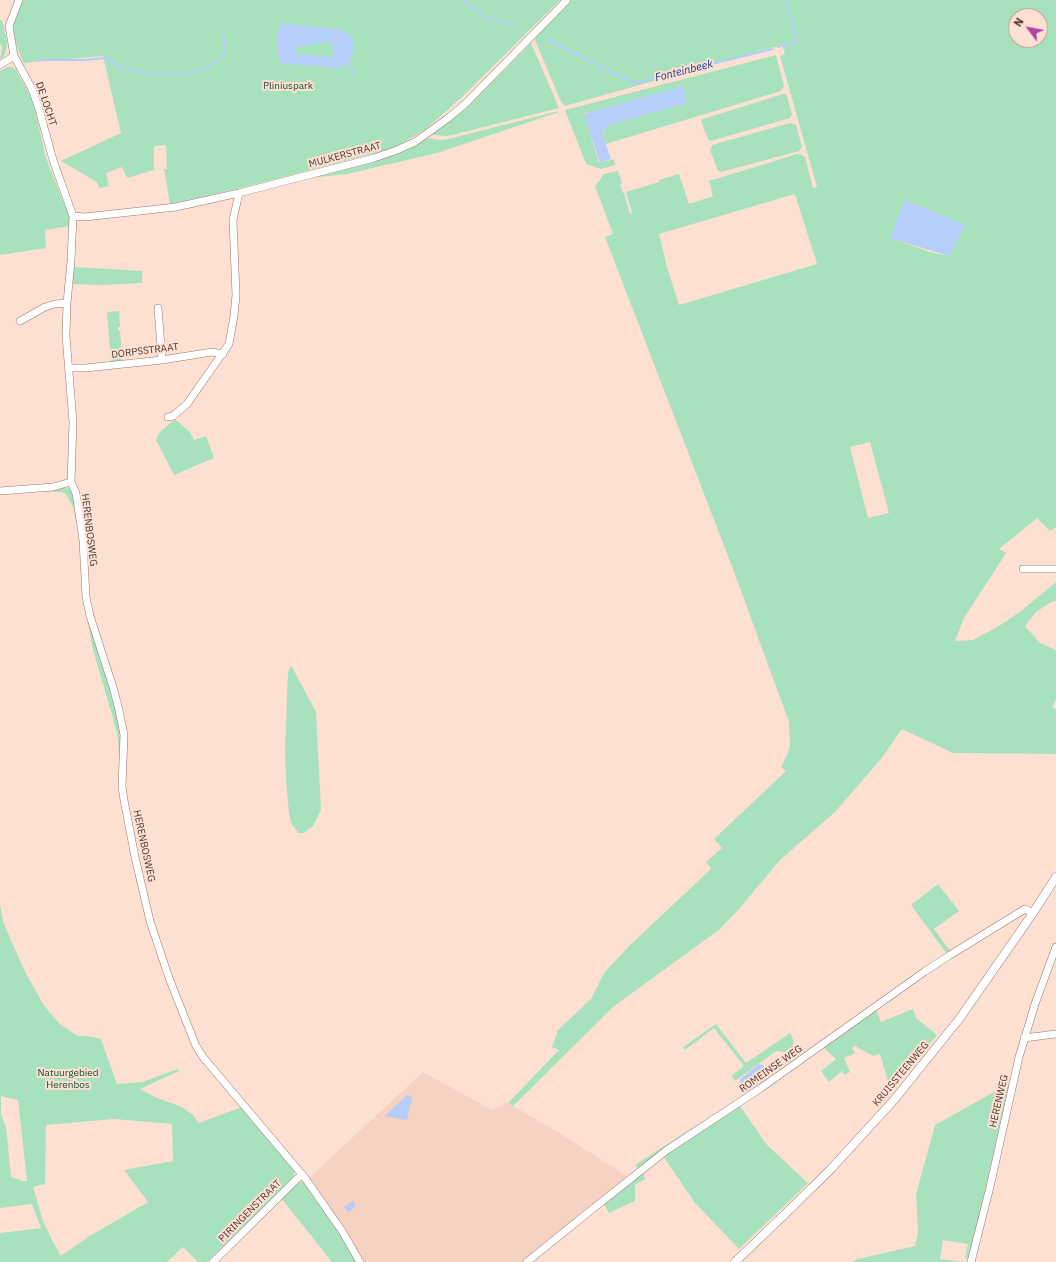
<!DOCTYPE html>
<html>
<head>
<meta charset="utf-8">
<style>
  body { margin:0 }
  #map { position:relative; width:1056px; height:1262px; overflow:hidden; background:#fee0d3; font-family:"IBM Plex Sans",sans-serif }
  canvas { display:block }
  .north { position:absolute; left:1008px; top:8px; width:40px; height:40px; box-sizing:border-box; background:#fee0d3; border:1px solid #b59d93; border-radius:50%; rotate:302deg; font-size:11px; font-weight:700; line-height:16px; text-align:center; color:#473832 }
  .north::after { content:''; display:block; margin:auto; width:14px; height:18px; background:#ad43a5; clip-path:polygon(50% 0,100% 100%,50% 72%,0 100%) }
</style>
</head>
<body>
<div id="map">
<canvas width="1056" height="1262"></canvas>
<div class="north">N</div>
</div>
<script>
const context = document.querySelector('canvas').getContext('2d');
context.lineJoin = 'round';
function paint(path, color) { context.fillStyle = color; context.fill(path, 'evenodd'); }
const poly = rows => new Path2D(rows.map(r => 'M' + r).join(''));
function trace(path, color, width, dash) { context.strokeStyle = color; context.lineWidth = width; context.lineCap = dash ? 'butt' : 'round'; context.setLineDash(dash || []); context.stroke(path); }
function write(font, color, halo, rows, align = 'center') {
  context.font = font + ' "IBM Plex Sans",sans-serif'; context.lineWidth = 4; context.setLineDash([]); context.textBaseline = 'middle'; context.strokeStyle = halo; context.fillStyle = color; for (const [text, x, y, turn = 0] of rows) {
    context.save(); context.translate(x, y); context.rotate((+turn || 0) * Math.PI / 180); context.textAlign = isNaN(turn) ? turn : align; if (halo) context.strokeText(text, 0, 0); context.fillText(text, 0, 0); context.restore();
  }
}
const built = poly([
  [423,1072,492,1110,506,1102,561,1134,627,1176,524,1262,365,1262,308,1179]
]);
const green = poly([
  [23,0,560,0,462,97,426,129,394,148,241,188,170,204,164,169,167,169,166,145,154,146,154,170,127,178,122,167,106,173,109,186,99,188,97,182,61,161,121,133,103,56,23,63,14,37,14,20,18,7],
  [572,0,1056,0,1056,527,1050,531,1037,518,999,549,1006,553,964,618,955,641,973,640,999,626,1021,611,1056,582,1056,601,1051,602,1036,612,1025,626,1040,643,1056,650,1056,699,1052,708,1056,709,1056,754,953,753,902,729,881,759,835,812,780,860,739,909,720,929,613,1007,513,1106,508,1103,559,1050,552,1047,558,1030,591,999,604,973,630,945,711,869,706,862,722,848,714,839,786,771,781,767,787,755,790,745,789,722,733,569,605,237,613,234,595,186,604,174,618,171,622,183,620,184,623,193,624,193,630,214,632,213,626,192,659,182,659,180,679,174,689,204,713,196,709,181,797,154,802,155,805,157,813,188,817,187,780,56,785,54,782,45,565,106,561,102,535,40,537,35],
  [1016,16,1040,16,1040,40,1016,40],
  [795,194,817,264,679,305,667,267,659,234],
  [905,200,949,256,930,252,891,238],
  [870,442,889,513,868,518,850,447],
  [0,19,3,23,7,43,6,51,4,56,0,60,2,47,0,43],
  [531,43,559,108,448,136,431,135,468,107],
  [776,55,784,86,781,91,606,144,602,133,605,128,612,124,686,103,584,113,599,163,614,159,615,165,601,169,586,164,565,110],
  [8,67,13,67,16,70,33,101,46,158,69,216,70,226,45,230,46,248,0,255,0,71],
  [783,94,786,94,787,96,792,114,790,118,711,141,708,139,701,121,703,119],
  [559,111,559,112,437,153,347,174,310,178,378,160,405,150,429,138,439,140,448,139],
  [790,123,796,125,802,147,799,151,721,172,718,171,710,150,712,145],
  [74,267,142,271,142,283,102,285,72,284],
  [119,311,120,327,118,327,118,331,120,331,123,362,111,363,107,312],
  [175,419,190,432,194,440,206,436,214,458,174,475,156,440,159,433],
  [68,488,72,490,79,530,73,507,66,494,61,492,21,491],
  [87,617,106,674,117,713,122,737,120,764,118,738,113,718,93,650],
  [291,665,316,712,321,810,313,826,304,833,299,833,292,825,289,814,286,779,285,749,288,672],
  [938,884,959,911,934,929,951,952,947,954,911,905],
  [0,905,4,924,24,970,45,1007,61,1025,78,1036,88,1036,101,1039,117,1084,142,1082,178,1069,179,1071,140,1089,155,1097,182,1107,193,1115,199,1123,242,1107,294,1168,294,1176,291,1181,207,1262,198,1262,183,1247,167,1262,0,1262,0,1233,41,1228,32,1204,0,1208],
  [1,1096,18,1100,27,1181,23,1181,11,1177,6,1127,1,1115],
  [114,1119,172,1124,173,1161,124,1170,148,1202,88,1237,61,1256,53,1242,43,1221,33,1187,45,1184,46,1125],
  [876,1009,881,1022,913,1009,916,1018,937,1035,891,1092,880,1054,873,1056,855,1046,852,1048,855,1053,844,1058,850,1072,845,1075,842,1071,829,1082,821,1071,836,1059,823,1047],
  [716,1024,746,1063,790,1033,794,1041,792,1047,785,1052,776,1051,735,1081,731,1076,744,1066,714,1028,685,1050,683,1047],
  [1010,1083,969,1259,965,1258,968,1244,943,1240,940,1259,963,1262,854,1262,854,1260,915,1246,918,1232,916,1194,935,1125],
  [745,1094,746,1096,638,1168,635,1165],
  [740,1106,767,1145,808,1183,739,1249,695,1203,663,1156],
  [643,1171,645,1179,635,1185,635,1201,609,1213,603,1202],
  [301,1182,305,1183,312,1190,358,1262,332,1262,281,1198,296,1183]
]);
const water = poly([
  [288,24,340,30,350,35,354,44,351,61,337,69,322,66,286,64,279,62,277,45,279,25],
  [328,41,334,47,334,57,296,54,295,48],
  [683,86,687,103,612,124,605,128,602,133,611,159,600,163,584,114],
  [905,200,965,225,949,256,890,238],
  [759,1064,763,1065,768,1072,769,1077,747,1092,739,1084,740,1079],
  [407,1095,412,1097,407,1120,385,1116],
  [353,1201,356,1206,349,1212,347,1211,344,1207]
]);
const stream = poly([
  [463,0,487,19,512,25],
  [546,39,594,63],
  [778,47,797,42,785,0],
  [36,60,82,60,107,58,124,69,155,74,187,74,207,69,219,59,225,51,223,33],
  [347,64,356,77],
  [598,65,635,83,773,49]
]);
const minor = poly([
  [19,0,9,26,14,56,32,89,39,109,53,160,73,216,71,261,67,303,66,336,73,422,71,482,76,493,83,540,86,597,90,616,113,687,119,710,124,735,122,787,124,800,135,857,150,921,169,978,196,1046,203,1057,305,1178,342,1231,360,1262],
  [0,65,14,56],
  [73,216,85,217,176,207,239,193,374,158,397,150,415,142,447,119,465,104,567,0],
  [158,308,162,360],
  [20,321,45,307,55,304,67,303],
  [69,368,86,368,162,360,212,352,223,354],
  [168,417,173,416,187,404,229,344,234,316,236,295,233,220,239,193],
  [0,491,53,487,71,482],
  [1023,569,1056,569],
  [1024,1038,1056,1034],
  [213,1262,302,1174],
  [527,1262,590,1211,667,1150,761,1088,924,972,950,955,1025,909,1033,913],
  [971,1262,990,1187,1019,1057,1035,1004,1056,947]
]);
const major = poly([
  [735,1262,783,1216,830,1170,894,1100,960,1018,1033,913,1056,877]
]);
const parkNames = [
  ["Pliniuspark",288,86],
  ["Natuurgebied",68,1073],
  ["Herenbos",68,1085]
];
const streetNames = [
  ["DE LOCHT",46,104,71],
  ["MULKERSTRAAT",345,155,-15],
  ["DORPSSTRAAT",145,351,-7],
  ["HERENBOSWEG",89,530,83],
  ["HERENBOSWEG",144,846,78],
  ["ROMEINSE WEG",771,1069,-35],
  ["KRUISSTEENWEG",901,1074,-50],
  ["HERENWEG",999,1101,-77],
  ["PIRINGENSTRAAT",250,1211,-45]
];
const waterNames = [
  ["Fonteinbeek",684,71,-14]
];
paint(built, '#f5d2c2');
paint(green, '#a7e2bd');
paint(water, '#b5cef9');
trace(stream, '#b5cef9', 2);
trace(minor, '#997869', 8);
trace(major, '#997869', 9);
trace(minor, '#fff', 7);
trace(major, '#fff', 8);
write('10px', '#084e2e', '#fee0d3', parkNames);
write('10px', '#473832', '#fee0d3', streetNames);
write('italic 11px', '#0e3786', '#fee0d3', waterNames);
</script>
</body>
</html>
